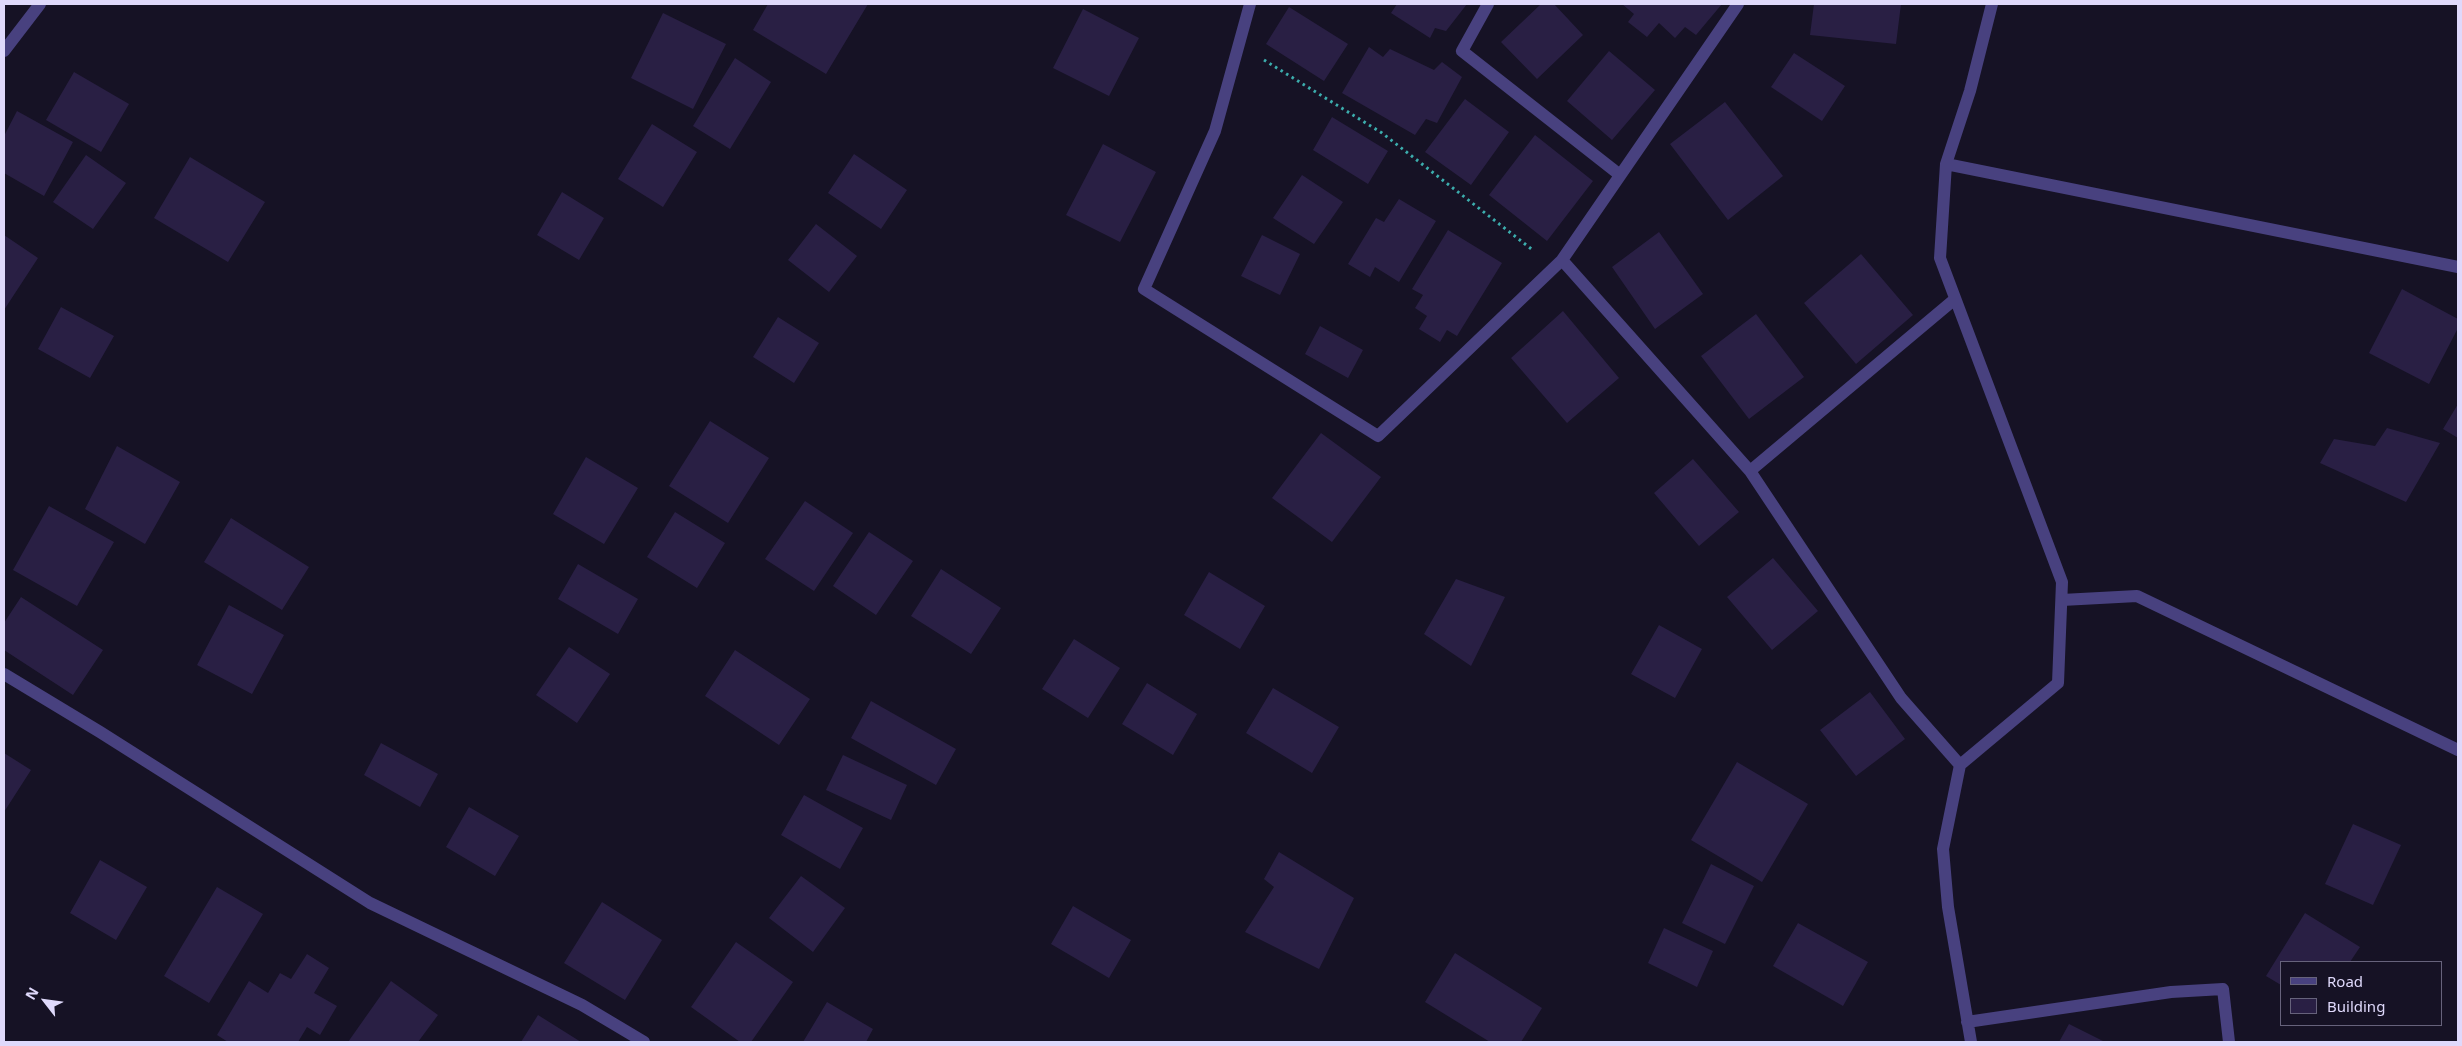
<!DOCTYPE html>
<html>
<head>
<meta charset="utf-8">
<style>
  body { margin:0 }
  #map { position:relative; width:2462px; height:1046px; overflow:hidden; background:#161225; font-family:"Noto Sans",sans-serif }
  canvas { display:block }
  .frame { position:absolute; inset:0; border:5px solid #dfd9fb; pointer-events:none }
  .legend { position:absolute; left:2280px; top:961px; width:162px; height:65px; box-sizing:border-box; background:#161225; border:1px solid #66627b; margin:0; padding:6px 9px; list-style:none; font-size:15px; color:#dfd9fb }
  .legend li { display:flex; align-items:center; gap:10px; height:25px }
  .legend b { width:25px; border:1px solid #66627b }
  .north { position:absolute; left:20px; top:976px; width:50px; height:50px; -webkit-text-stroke:4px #161225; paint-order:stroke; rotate:300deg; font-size:14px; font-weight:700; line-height:20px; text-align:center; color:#dfd9fb }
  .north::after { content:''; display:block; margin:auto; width:18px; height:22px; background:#dfd9fb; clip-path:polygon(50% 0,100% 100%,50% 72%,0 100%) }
</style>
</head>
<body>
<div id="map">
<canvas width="2462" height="1046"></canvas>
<div class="frame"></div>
<ul class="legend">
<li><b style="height:6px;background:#48417f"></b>Road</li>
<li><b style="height:14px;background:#291f44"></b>Building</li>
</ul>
<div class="north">N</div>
</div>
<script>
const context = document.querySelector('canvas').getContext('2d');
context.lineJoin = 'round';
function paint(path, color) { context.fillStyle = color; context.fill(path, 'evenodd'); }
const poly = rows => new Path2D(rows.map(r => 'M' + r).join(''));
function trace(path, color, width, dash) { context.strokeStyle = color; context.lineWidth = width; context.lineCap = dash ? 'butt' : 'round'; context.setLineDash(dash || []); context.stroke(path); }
const building = poly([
  [768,4,868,4,826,74,753,30],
  [1397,4,1467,4,1446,31,1435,28,1430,38,1391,13],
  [1541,4,1554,4,1583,35,1537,79,1501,42],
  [1622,4,1722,4,1696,35,1685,27,1675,38,1659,23,1647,37,1628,22,1634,14],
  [1814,4,1901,4,1896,44,1810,35],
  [1289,7,1348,44,1324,81,1266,44],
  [1083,9,1139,38,1109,96,1053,68],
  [663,13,726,44,693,109,631,78],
  [1369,47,1383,57,1390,49,1434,70,1442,62,1462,77,1437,123,1426,119,1415,135,1342,93],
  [1609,51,1655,90,1612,140,1567,101],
  [1794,53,1845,86,1822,121,1771,87],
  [735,58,771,82,730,149,693,126],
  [74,72,129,104,101,152,46,120],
  [1465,99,1509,132,1471,185,1425,152],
  [1725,102,1783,176,1728,220,1670,144],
  [17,111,73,142,44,196,4,173,4,136],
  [1332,117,1388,151,1368,184,1313,150],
  [652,124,697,152,663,207,618,179],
  [1535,135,1593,181,1547,241,1489,195],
  [1103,144,1156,172,1120,242,1066,215],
  [854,154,907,190,881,229,828,193],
  [86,155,126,183,93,229,53,202],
  [190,157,265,202,228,262,154,218],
  [1302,175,1343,202,1314,244,1273,218],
  [562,192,604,218,579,260,537,235],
  [1399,199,1436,221,1399,282,1375,267,1370,277,1348,264,1376,218,1384,222],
  [816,224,857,256,829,292,788,260],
  [1448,230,1502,263,1457,336,1447,330,1440,342,1419,329,1427,316,1415,308,1423,295,1412,289],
  [1659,232,1703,294,1655,329,1612,267],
  [4,235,38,258,4,310],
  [1262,235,1300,254,1280,295,1241,276],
  [1861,254,1913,315,1856,364,1804,303],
  [2402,289,2458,319,2458,328,2429,384,2369,353],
  [61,307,114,336,90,378,38,349],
  [1563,311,1619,378,1567,423,1511,358],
  [1756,314,1804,377,1749,419,1701,356],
  [778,317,819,343,794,383,753,357],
  [1320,326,1363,350,1348,378,1305,354],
  [2458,404,2458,438,2443,429],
  [710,421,769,458,728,523,669,486],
  [2387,428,2440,443,2406,502,2320,463,2334,439,2375,446],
  [1321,433,1381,477,1332,542,1272,498],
  [117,446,180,482,145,544,85,509],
  [586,457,638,488,604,544,553,514],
  [1693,459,1739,512,1699,546,1654,493],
  [805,501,853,533,814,591,765,559],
  [49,506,114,542,77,606,13,570],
  [675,512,725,543,697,588,647,557],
  [231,518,309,567,282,610,204,562],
  [869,532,913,561,876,615,833,586],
  [1773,558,1818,611,1772,650,1727,597],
  [578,564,638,599,618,634,558,599],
  [941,569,1001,608,971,654,911,616],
  [1209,572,1265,606,1240,649,1184,615],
  [1456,579,1505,597,1471,666,1424,634],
  [21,597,103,650,73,695,4,650,4,623],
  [229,605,284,635,252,694,197,665],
  [1659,625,1702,649,1675,698,1631,674],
  [1074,639,1120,668,1088,718,1042,689],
  [569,647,610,674,577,723,536,695],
  [735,650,810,699,779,745,705,696],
  [1147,683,1197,714,1173,755,1122,724],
  [1273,688,1339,727,1312,773,1246,733],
  [1870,692,1905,739,1856,776,1820,730],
  [871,701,956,749,936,785,851,738],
  [381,743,438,774,420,807,364,775],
  [4,753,31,770,4,812],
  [843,755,907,785,891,820,826,790],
  [1737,762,1808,804,1762,882,1691,840],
  [804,795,863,828,840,869,781,835],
  [469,807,519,836,495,876,446,847],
  [2353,824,2401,845,2373,905,2325,884],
  [1279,852,1354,898,1319,969,1245,932,1274,887,1264,879],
  [100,860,147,887,116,940,70,913],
  [1711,864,1754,886,1725,944,1682,923],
  [801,876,845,908,813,952,769,918],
  [217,887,263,914,209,1003,164,976],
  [602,902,662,940,625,1000,564,963],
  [1073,906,1131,940,1109,978,1051,944],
  [2305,913,2360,947,2350,962,2281,962,2281,985,2266,976],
  [1798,923,1868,962,1843,1006,1773,966],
  [1664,928,1713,951,1697,987,1648,963],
  [736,942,793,982,751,1042,740,1042,691,1007],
  [1455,953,1542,1008,1521,1042,1490,1042,1425,1002],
  [307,954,329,968,314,993,337,1006,320,1035,307,1027,298,1042,228,1042,217,1035,249,981,268,993,280,973,291,979],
  [391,981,438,1015,418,1042,348,1042],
  [827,1002,873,1029,866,1042,803,1042],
  [538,1015,581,1042,521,1042],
  [2069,1024,2105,1042,2059,1042]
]);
const path = poly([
  [1264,60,1382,133,1534,251]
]);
const street = poly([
  [1250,4,1215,131,1144,289,1378,436,1562,260],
  [1488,4,1462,51,1620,175],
  [1738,4,1562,260,1750,471,1955,299],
  [4,51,40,4],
  [1946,164,2458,267],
  [1750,471,1901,698,1960,765],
  [2062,600,2137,596,2458,750],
  [4,674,100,732,370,903,582,1005,644,1042],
  [1967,1022,2171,992,2223,989,2229,1042],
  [1971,1042,1948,907,1943,849,1960,765,2058,683,2062,582,1940,258,1946,164,1970,91,1992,4]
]);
paint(building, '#291f44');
trace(path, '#3cadad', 3, [2.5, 4]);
trace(street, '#48417f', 12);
</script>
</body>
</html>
